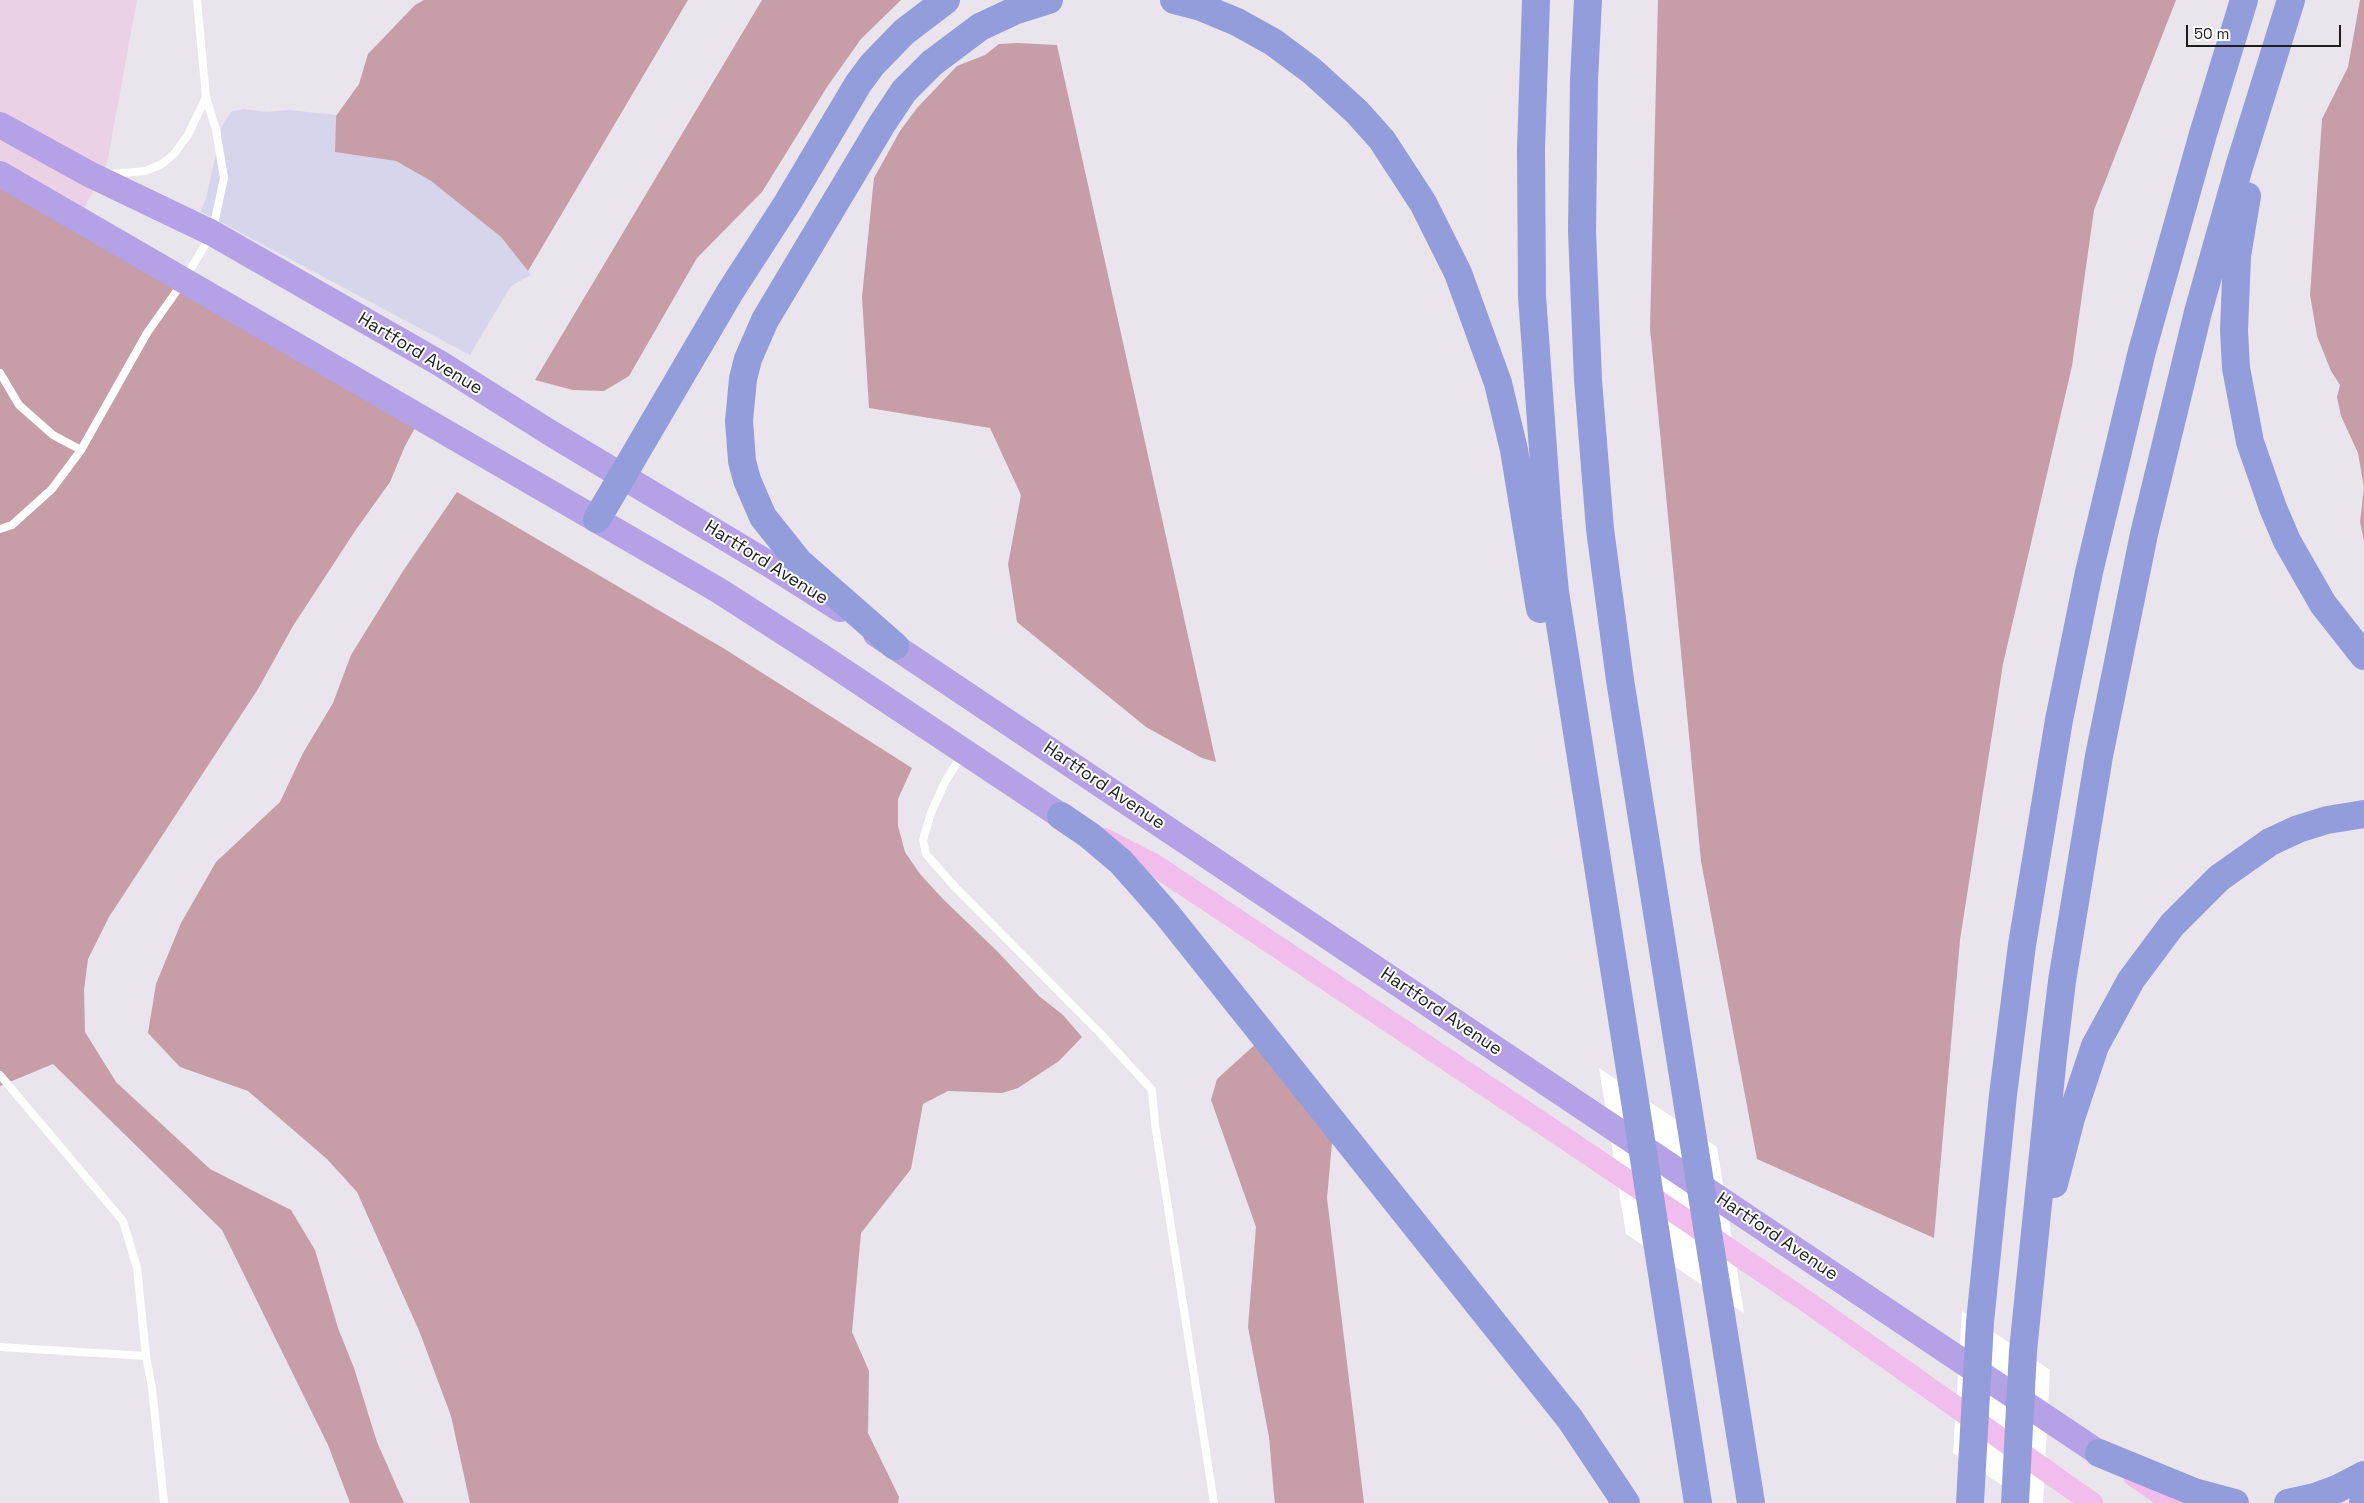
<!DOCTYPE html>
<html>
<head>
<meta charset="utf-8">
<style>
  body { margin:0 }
  #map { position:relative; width:2364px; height:1503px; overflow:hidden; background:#eae4ed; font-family:"Space Grotesk",sans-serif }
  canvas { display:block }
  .scale { position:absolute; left:2186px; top:25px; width:155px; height:22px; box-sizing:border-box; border:2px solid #1d1d1d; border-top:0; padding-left:6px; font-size:15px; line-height:18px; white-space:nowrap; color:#1d1d1d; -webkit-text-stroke:4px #fff; paint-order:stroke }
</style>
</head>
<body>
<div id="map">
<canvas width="2364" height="1503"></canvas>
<div class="scale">50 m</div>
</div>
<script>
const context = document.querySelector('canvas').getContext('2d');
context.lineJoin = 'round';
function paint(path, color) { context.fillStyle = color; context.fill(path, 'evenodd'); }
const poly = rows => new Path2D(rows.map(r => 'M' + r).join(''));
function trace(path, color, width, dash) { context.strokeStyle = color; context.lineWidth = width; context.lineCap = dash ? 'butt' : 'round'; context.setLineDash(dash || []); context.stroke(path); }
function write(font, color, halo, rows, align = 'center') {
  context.font = font + ' "Space Grotesk",sans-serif'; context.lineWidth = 4; context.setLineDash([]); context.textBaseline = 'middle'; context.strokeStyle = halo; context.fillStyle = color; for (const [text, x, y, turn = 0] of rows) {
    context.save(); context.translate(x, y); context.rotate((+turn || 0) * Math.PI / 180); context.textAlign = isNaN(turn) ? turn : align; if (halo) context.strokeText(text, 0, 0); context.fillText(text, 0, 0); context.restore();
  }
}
const commercial = poly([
  [243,109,267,112,288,110,336,115,335,152,396,161,431,181,501,237,531,275,511,286,470,355,200,211,206,199,222,126,231,112]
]);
const farmland = poly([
  [0,0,137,0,107,163,81,215,0,167]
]);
const forest = poly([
  [424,0,688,0,528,271,501,237,431,181,396,161,335,152,336,116,359,84,368,54,415,5],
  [762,0,901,0,861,39,827,87,762,192,697,258,629,376,604,391,573,390,535,380],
  [1658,0,2176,0,2094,210,2072,366,2003,664,1960,940,1934,1238,1757,1159,1701,861,1650,328],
  [2360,0,2364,0,2364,541,2360,522,2364,488,2358,453,2341,416,2337,397,2340,385,2331,371,2317,336,2310,295,2322,119,2348,67],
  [1017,43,1057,45,1216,762,1202,758,1146,727,1017,622,1008,564,1021,495,990,428,869,408,862,297,874,178,900,131,917,108,957,66,985,55,999,44],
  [0,167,415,428,405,446,390,482,355,531,293,626,258,689,109,917,88,959,84,990,85,1032,116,1082,210,1169,291,1210,315,1250,338,1328,354,1368,377,1442,404,1503,350,1503,328,1445,222,1230,53,1064,0,1086],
  [457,492,723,648,912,768,898,799,898,826,905,852,920,874,943,899,998,952,1039,996,1063,1015,1082,1037,1059,1061,1018,1088,1002,1093,948,1091,923,1104,911,1169,861,1233,852,1332,869,1371,868,1433,899,1497,898,1503,470,1503,451,1416,420,1333,357,1192,327,1159,248,1091,180,1067,148,1033,156,984,181,923,216,862,280,802,303,753,333,703,351,655,403,571],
  [1259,1041,1333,1132,1327,1198,1364,1503,1275,1503,1274,1495,1269,1437,1248,1327,1256,1227,1211,1100,1217,1079]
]);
const pier = poly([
  [1599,1068,1717,1147,1744,1313,1626,1234],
  [1962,1311,2050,1370,2043,1503,2029,1503,1953,1453]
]);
const service = poly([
  [110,174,145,171,162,164,174,154,188,135,206,97],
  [0,373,19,405,53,435,81,450],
  [0,529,12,525,52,489,81,450,147,333,183,282,212,233,224,178,216,130,206,97,197,0],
  [962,755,945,782,931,813,923,840,926,854,955,887,1100,1033,1152,1090,1155,1124,1214,1503],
  [0,1075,123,1221,137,1268,146,1356],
  [0,1347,146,1356,152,1388,164,1503]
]);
const secondary = poly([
  [1104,839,1153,864,1554,1131,1803,1299,2092,1503],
  [2134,1476,2174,1503]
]);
const trunk = poly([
  [0,125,89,174,212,233,441,364,552,434,769,564,840,609],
  [0,174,718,590,816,653,1061,816],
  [876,634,2099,1453]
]);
const motorway = poly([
  [1174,0,1201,7,1237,22,1273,42,1312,71,1357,112,1382,140,1423,203,1458,273,1498,383,1514,450,1540,609],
  [1536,0,1531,149,1532,296,1548,519,1555,592,1698,1503],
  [1588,0,1584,80,1582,231,1588,380,1600,529,1620,680,1751,1503],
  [2247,196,2237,256,2234,330,2236,368,2250,442,2273,508,2287,541,2323,604,2364,656],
  [597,519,730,292,788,202,858,84,872,65,904,32,946,0],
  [895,646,799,562,763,517,747,480,742,461,739,421,743,379,748,359,765,320,882,124,904,91,932,63,980,27,1014,11,1049,0],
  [1061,816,1089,835,1121,862,1166,913,1570,1419,1626,1503],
  [2054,1184,2071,1118,2095,1046,2131,980,2172,925,2219,878,2270,842,2298,829,2327,820,2364,814],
  [2099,1453,2194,1492,2235,1503],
  [1970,1503,1980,1322,2003,1095,2022,945,2059,720,2089,572,2142,351,2203,134,2244,0],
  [2015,1503,2023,1351,2053,1056,2062,981,2099,756,2144,534,2198,312,2239,167,2291,0],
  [2288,1503,2315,1497,2337,1489,2364,1475],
  [2363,1503,2364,1501]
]);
const streetNames = [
  ["Hartford Avenue",420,354,31],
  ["Hartford Avenue",766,563,32],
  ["Hartford Avenue",1104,786,34],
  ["Hartford Avenue",1441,1012,34],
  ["Hartford Avenue",1777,1237,34]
];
paint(commercial, '#d7d5ec');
paint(farmland, '#ead1e6');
paint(forest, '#c79da7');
paint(pier, '#fff');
trace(service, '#fff', 8);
trace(secondary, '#f1bdec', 22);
trace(trunk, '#b4a1e6', 26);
trace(motorway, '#949ddb', 28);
write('18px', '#1d1d1d', '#fff', streetNames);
</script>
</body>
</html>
